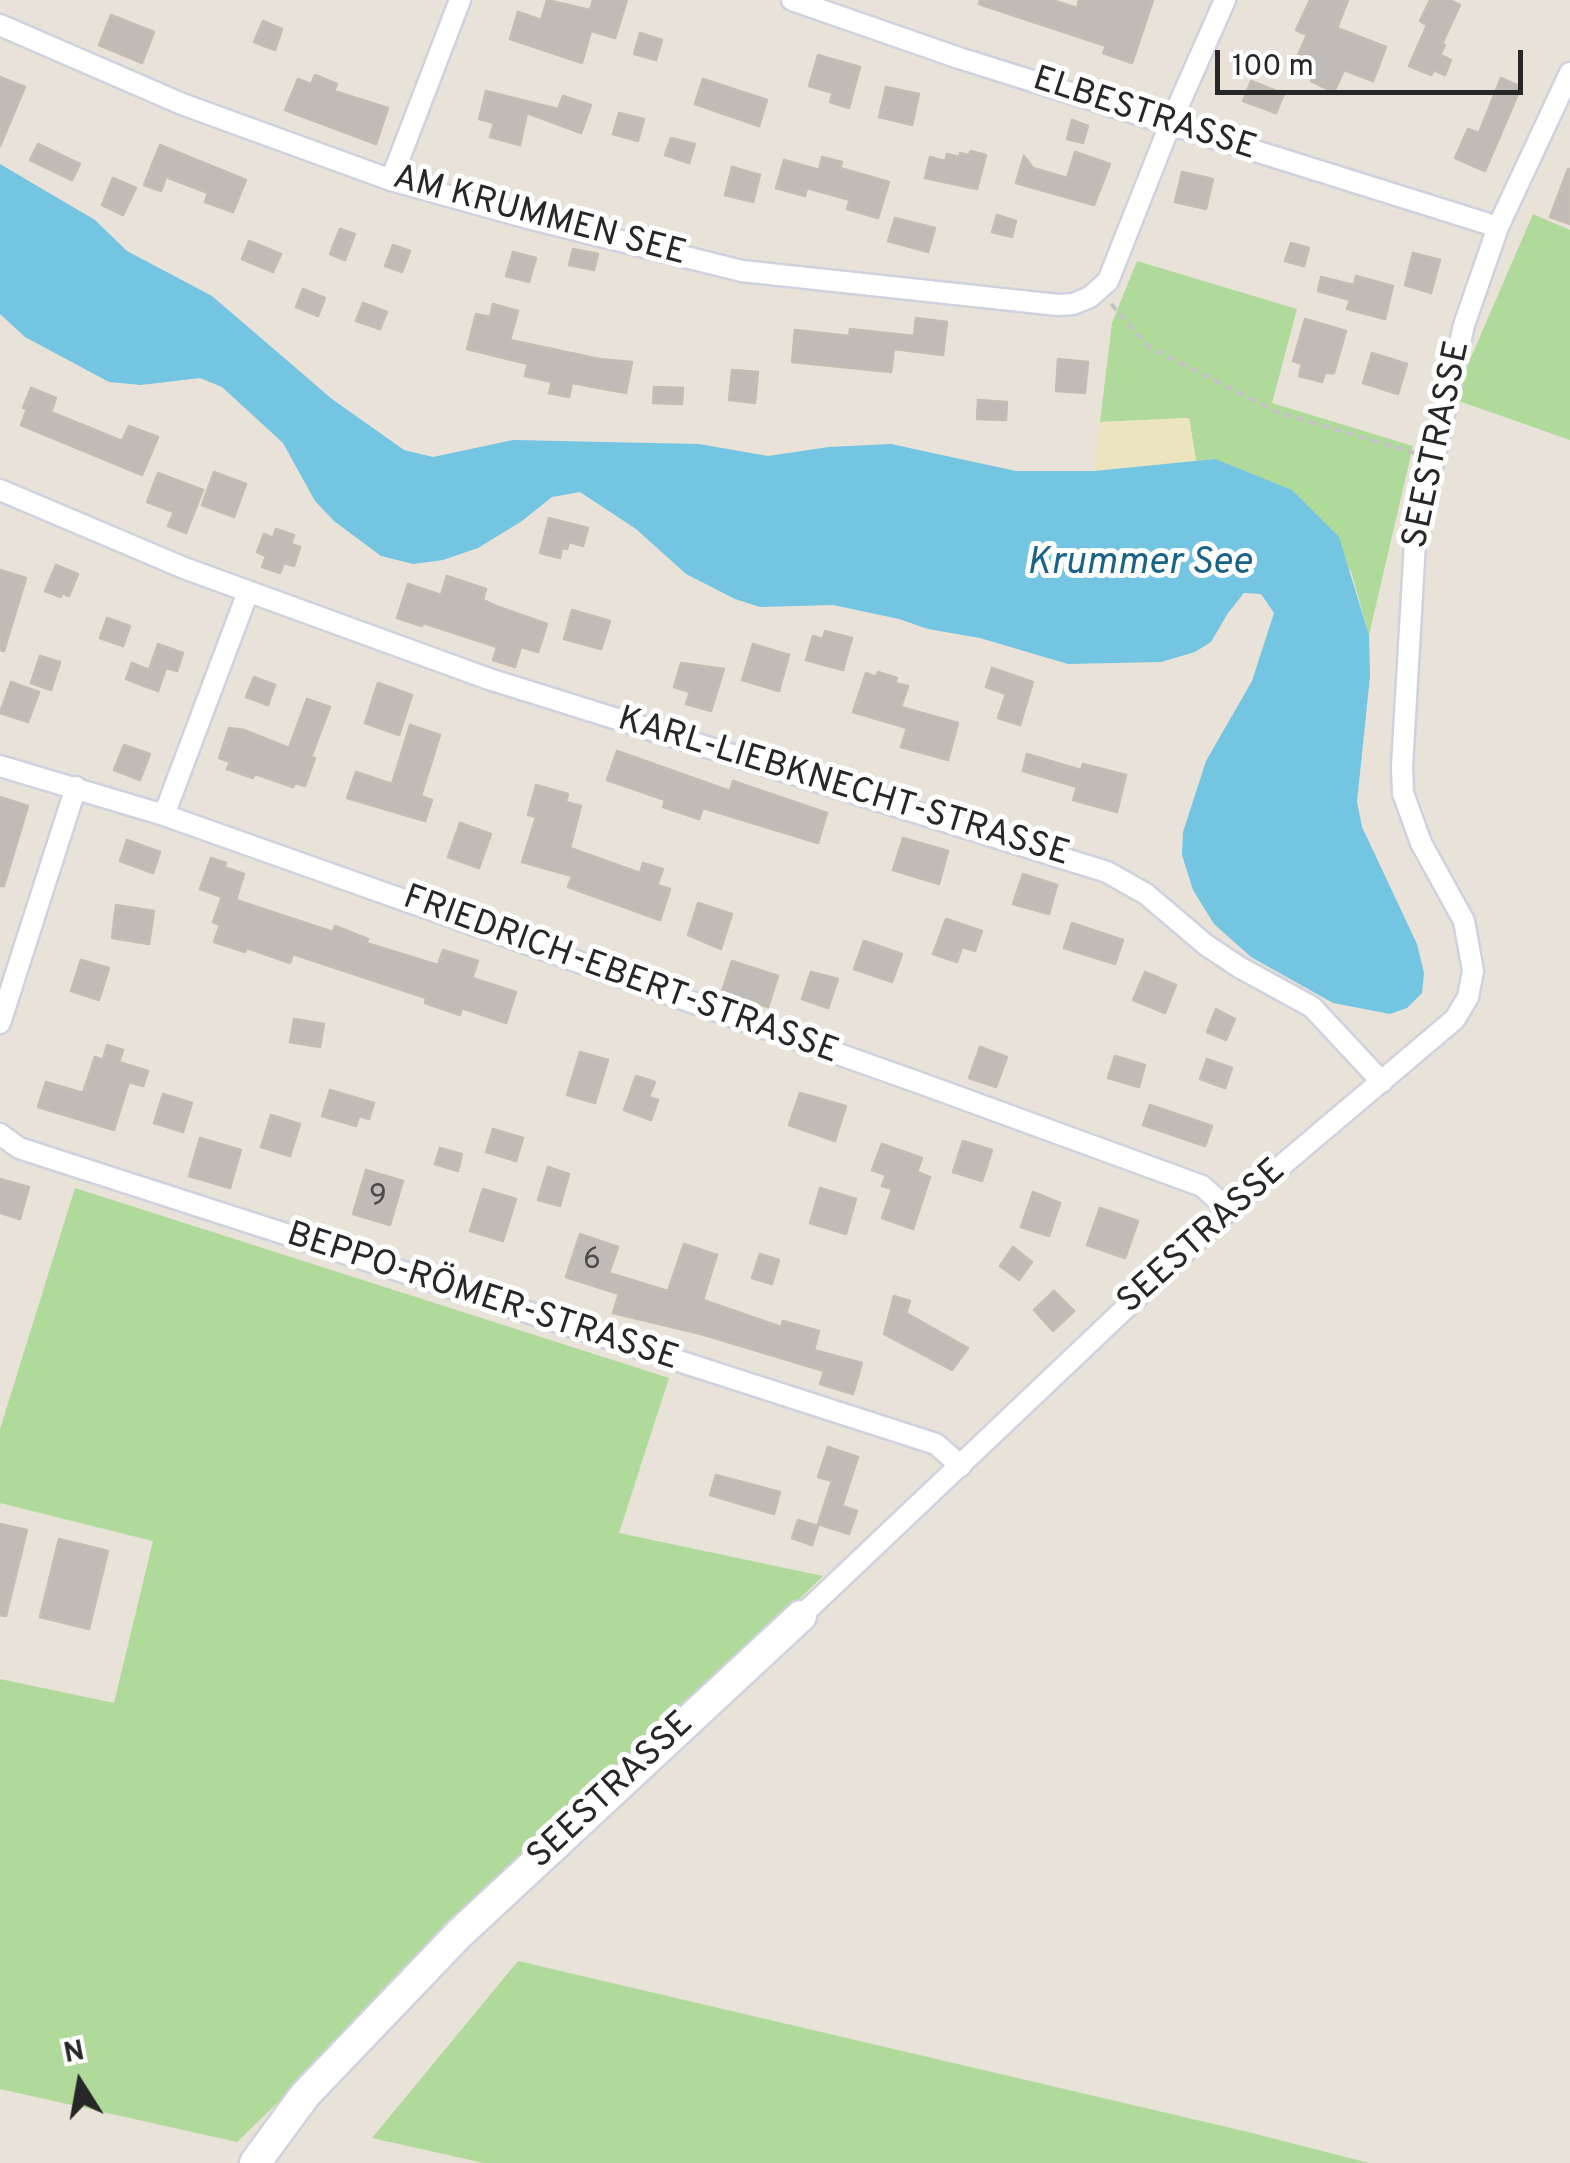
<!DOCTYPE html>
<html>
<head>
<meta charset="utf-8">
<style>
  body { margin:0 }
  #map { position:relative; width:1570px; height:2163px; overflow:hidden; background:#e8e2d9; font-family:Overpass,sans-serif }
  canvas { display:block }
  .north { position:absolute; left:30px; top:2033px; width:100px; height:100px; -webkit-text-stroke:8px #fff; paint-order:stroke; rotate:349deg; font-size:28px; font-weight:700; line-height:40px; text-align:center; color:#272727 }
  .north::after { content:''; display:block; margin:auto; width:35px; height:45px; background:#272727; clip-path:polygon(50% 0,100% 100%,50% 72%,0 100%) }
  .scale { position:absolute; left:1215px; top:50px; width:308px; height:45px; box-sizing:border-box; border:5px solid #272727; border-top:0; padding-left:12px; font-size:30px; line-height:35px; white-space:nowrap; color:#272727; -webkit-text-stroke:8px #fff; paint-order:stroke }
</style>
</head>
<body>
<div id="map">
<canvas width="1570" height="2163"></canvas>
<div class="north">N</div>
<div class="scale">100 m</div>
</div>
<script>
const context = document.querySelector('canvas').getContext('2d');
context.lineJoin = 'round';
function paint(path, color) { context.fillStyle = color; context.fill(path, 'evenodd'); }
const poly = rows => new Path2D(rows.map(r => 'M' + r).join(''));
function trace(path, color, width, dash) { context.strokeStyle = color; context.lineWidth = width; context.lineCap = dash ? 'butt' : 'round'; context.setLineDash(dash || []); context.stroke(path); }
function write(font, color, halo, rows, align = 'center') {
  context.font = font + ' Overpass,sans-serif'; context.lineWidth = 10; context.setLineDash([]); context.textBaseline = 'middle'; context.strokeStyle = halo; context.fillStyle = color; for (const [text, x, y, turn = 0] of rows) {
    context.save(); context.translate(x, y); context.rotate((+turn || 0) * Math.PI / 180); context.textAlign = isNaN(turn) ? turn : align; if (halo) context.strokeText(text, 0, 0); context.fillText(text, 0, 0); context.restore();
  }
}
const green = poly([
  [1533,214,1570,230,1570,440,1453,399],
  [1137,261,1297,309,1272,403,1413,446,1369,635,1351,571,1215,459,1196,461,1189,418,1100,422,1112,323],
  [75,1188,669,1378,619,1533,823,1576,237,2142,0,2089,0,1679,114,1703,153,1541,0,1503,0,1429],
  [518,1961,1248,2132,1369,2163,484,2163,372,2138]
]);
const sand = poly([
  [1189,418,1196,461,1094,471,1100,422]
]);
const water = poly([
  [0,164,95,220,127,251,212,296,332,399,404,450,433,457,513,440,699,444,768,456,829,447,891,444,1016,471,1094,471,1215,459,1292,490,1339,537,1369,635,1370,676,1357,802,1362,827,1417,944,1424,973,1422,993,1407,1008,1390,1014,1333,1003,1251,957,1214,924,1193,890,1182,855,1183,832,1206,761,1252,681,1274,613,1261,594,1244,593,1228,613,1211,642,1195,652,1161,662,1068,664,980,638,928,629,899,619,833,605,760,607,735,599,686,574,636,529,580,492,552,497,522,521,478,548,443,560,413,564,381,556,334,521,315,501,283,443,222,387,200,378,141,385,109,382,25,337,0,314]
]);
const building = poly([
  [547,0,590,10,593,0,627,0,615,38,591,31,582,63,510,39,518,12,541,20,547,0],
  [980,0,1052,0,1077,8,1079,0,1153,0,1132,63,1103,53,1106,46,979,4,980,0],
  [1310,0,1348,0,1337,28,1386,47,1373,81,1344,70,1334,92,1311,81,1314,73,1294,64,1307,35,1296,30,1310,0],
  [1430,0,1450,0,1460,5,1442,44,1445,45,1440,55,1451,60,1445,75,1434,70,1431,75,1409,66,1427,25,1420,21,1430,0],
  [111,15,154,32,142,63,99,45,111,15],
  [263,21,282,29,275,50,254,42,263,21],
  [640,33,662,40,656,60,634,54,640,33],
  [818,55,860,67,849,108,830,102,833,93,809,86,818,55],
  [315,75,337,84,334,91,388,108,376,144,285,110,298,79,311,84,315,75],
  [0,77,25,87,0,146,0,77],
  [1501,78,1521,87,1485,171,1455,158,1468,129,1479,133,1501,78],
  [703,79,767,100,759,126,695,104,703,79],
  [1251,81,1284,94,1276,113,1243,101,1251,81],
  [886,87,919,94,912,125,879,117,886,87],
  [486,91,558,109,563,96,591,105,581,133,527,113,520,145,490,137,494,123,479,119,486,91],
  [619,113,644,119,638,141,613,134,619,113],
  [1072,120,1088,126,1083,143,1067,139,1072,120],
  [671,138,695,144,689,163,665,155,671,138],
  [38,144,80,164,72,180,30,160,38,144],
  [160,145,246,180,233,212,205,202,208,193,166,177,161,191,144,185,160,145],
  [971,151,986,155,977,189,925,178,930,157,945,161,947,154,959,157,960,153,969,155,971,151],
  [1075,152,1110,164,1094,205,1016,183,1024,156,1033,168,1067,178,1075,152],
  [822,157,842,162,840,168,889,182,878,218,847,209,850,200,807,188,805,196,776,188,784,160,819,170,822,157],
  [732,167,760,175,753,202,725,195,732,167],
  [1568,169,1570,169,1570,224,1550,217,1568,169],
  [1182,172,1213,179,1206,209,1175,202,1182,172],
  [113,178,136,188,123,215,102,205,113,178],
  [997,215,1016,221,1012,237,992,232,997,215],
  [895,218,935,228,928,252,888,241,895,218],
  [340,229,355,234,345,260,330,254,340,229],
  [249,241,281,254,273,272,242,259,249,241],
  [1291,243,1309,248,1304,266,1285,261,1291,243],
  [393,245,410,251,402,272,385,266,393,245],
  [573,249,598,254,594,270,569,265,573,249],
  [513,252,536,258,529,282,506,276,513,252],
  [1413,253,1440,260,1431,293,1405,285,1413,253],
  [1356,276,1393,286,1385,319,1347,309,1350,300,1318,291,1321,277,1354,285,1356,276],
  [303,289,325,298,318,316,296,307,303,289],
  [363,303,387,312,380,329,356,321,363,303],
  [493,304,518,311,510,340,599,359,632,362,626,393,572,383,569,397,549,393,552,382,525,376,528,364,467,349,476,314,490,317,493,304],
  [916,318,947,322,943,355,894,349,891,372,792,362,795,330,849,336,850,329,914,336,916,318],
  [1305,319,1346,331,1334,373,1325,373,1322,382,1299,376,1302,364,1293,361,1305,319],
  [1372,353,1407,364,1398,394,1363,383,1372,353],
  [1058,359,1088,362,1085,393,1056,391,1058,359],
  [732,370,758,372,755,403,729,400,732,370],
  [654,387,683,388,682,404,653,403,654,387],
  [31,388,56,398,51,412,122,441,129,426,158,437,142,475,21,425,27,409,23,408,31,388],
  [978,400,1007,402,1006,420,977,419,978,400],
  [214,472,246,484,234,517,202,505,214,472],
  [158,473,203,490,186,533,168,526,174,512,147,502,158,473],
  [549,518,588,528,583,546,569,542,567,549,562,548,560,558,540,553,549,518],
  [276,529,294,535,291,544,300,547,294,566,284,563,280,573,262,567,266,556,257,552,264,534,273,538,276,529],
  [56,565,78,574,69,596,62,593,61,597,45,591,56,565],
  [0,570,26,578,4,651,0,650,0,570],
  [447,576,486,589,483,600,496,606,547,624,538,652,521,647,515,667,493,660,497,647,423,623,422,626,397,618,408,584,441,595,447,576],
  [572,610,610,621,601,649,564,639,572,610],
  [107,618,130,626,123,646,100,638,107,618],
  [825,631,852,638,843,670,806,660,813,636,823,639,825,631],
  [158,644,183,653,177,671,166,668,158,691,126,679,132,663,149,670,158,644],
  [753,644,789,655,779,691,742,680,753,644],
  [40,656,60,662,51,690,31,683,40,656],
  [681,663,724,669,711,711,686,704,690,692,674,687,681,663],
  [992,668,1033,682,1020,725,998,718,1006,694,986,687,992,668],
  [878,672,897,678,895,683,908,686,901,707,958,723,948,760,901,747,907,728,853,712,866,673,876,677,878,672],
  [254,677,275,685,268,705,246,697,254,677],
  [11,682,39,692,28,722,0,713,11,682],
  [378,683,412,695,399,735,365,723,378,683],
  [307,699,330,707,311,757,315,758,305,786,295,783,293,787,255,774,253,778,227,769,230,762,219,758,229,728,244,730,289,748,307,699],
  [410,725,440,735,421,796,432,800,425,821,347,798,356,772,392,784,410,725],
  [124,745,150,754,140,780,114,770,124,745],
  [617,751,730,791,733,781,827,813,818,843,703,808,699,819,663,807,665,800,607,780,617,751],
  [1027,754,1081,770,1083,764,1126,775,1117,812,1073,800,1077,787,1023,771,1027,754],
  [536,785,568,794,566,802,581,806,570,848,640,873,643,863,663,869,657,885,670,889,660,920,568,887,572,876,522,862,536,817,528,815,536,785],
  [0,797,28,806,4,886,0,886,0,797],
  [460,823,491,834,479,868,448,857,460,823],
  [903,838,948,851,939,884,893,870,903,838],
  [127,840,160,852,153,873,120,861,127,840],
  [211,858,226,863,224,867,244,874,236,900,333,932,335,926,368,939,366,943,438,965,443,950,478,961,472,978,516,992,506,1023,462,1008,460,1015,425,1003,426,998,293,954,290,963,247,948,245,952,214,942,220,925,213,922,222,897,200,889,211,858],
  [1023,874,1057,885,1049,914,1013,904,1023,874],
  [698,903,732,914,721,949,688,935,698,903],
  [116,905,154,911,149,944,112,938,116,905],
  [946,919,982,931,975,951,962,947,957,962,933,954,946,919],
  [1072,923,1123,940,1115,964,1064,948,1072,923],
  [864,941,902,954,892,982,854,969,864,941],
  [81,960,109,968,99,1000,71,991,81,960],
  [732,961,778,976,768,1007,722,992,732,961],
  [811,972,838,979,828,1008,802,999,811,972],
  [1145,972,1176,985,1165,1013,1133,1000,1145,972],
  [1216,1009,1235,1019,1226,1040,1207,1032,1216,1009],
  [294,1019,324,1024,320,1047,290,1042,294,1019],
  [107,1045,123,1050,119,1062,148,1071,143,1086,129,1082,114,1130,38,1107,46,1082,83,1093,95,1057,103,1060,107,1045],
  [980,1047,1007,1057,996,1087,969,1078,980,1047],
  [580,1052,608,1060,595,1103,567,1095,580,1052],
  [1115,1056,1145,1065,1139,1087,1108,1078,1115,1056],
  [1207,1059,1232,1068,1225,1088,1200,1079,1207,1059],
  [636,1076,655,1082,649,1097,658,1100,651,1120,624,1110,636,1076],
  [330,1090,374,1103,369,1119,359,1116,356,1126,322,1116,330,1090],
  [800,1093,846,1106,835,1141,789,1125,800,1093],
  [163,1094,192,1103,183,1132,154,1123,163,1094],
  [1150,1105,1212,1126,1205,1146,1143,1125,1150,1105],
  [271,1115,300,1124,290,1156,261,1147,271,1115],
  [493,1129,523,1138,516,1161,486,1152,493,1129],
  [200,1138,241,1150,230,1188,189,1176,200,1138],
  [963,1141,992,1150,982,1181,953,1172,963,1141],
  [882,1144,922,1158,917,1172,930,1177,913,1229,882,1218,892,1189,882,1186,886,1175,872,1170,882,1144],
  [440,1148,462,1154,458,1171,435,1164,440,1148],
  [548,1167,569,1174,560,1206,538,1200,548,1167],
  [366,1170,403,1181,390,1225,353,1214,366,1170],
  [0,1179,29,1187,20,1219,0,1213,0,1179],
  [820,1188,856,1199,846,1234,810,1223,820,1188],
  [483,1189,516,1199,503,1241,470,1231,483,1189],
  [1033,1192,1060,1203,1049,1236,1021,1227,1033,1192],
  [1100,1208,1138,1221,1125,1258,1087,1245,1100,1208],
  [580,1234,618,1247,609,1273,668,1291,684,1244,717,1255,703,1300,781,1327,783,1321,819,1331,814,1350,862,1363,853,1394,820,1384,824,1371,701,1334,613,1313,619,1294,566,1277,580,1234],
  [1013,1247,1032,1262,1019,1280,1000,1266,1013,1247],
  [760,1254,779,1260,772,1284,752,1278,760,1254],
  [1054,1291,1074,1311,1053,1331,1034,1310,1054,1291],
  [894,1296,910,1301,906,1313,968,1348,952,1370,884,1334,894,1296],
  [828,1447,858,1457,842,1506,857,1511,849,1534,818,1524,832,1481,818,1477,828,1447],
  [716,1475,780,1492,774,1514,710,1495,716,1475],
  [798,1520,818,1526,812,1545,792,1538,798,1520],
  [0,1524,27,1530,6,1616,0,1615,0,1524],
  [59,1539,108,1551,89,1629,40,1617,59,1539]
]);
const path = poly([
  [1111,304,1149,347,1277,412,1415,453]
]);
const street = poly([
  [792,0,959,58,1498,227],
  [0,25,182,104,391,180,528,218,742,271,1058,305,1073,304,1090,297,1108,281,1171,122,1225,0],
  [391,180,460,0],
  [0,490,184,568,489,679,1107,872,1146,894,1206,945,1239,967,1312,1007,1382,1082],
  [0,766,164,815,920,1083,1202,1186,1229,1210],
  [164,815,248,592],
  [0,1023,76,787],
  [0,1134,19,1148,936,1444,961,1466],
  [801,1616,1229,1210,1455,1019,1468,997,1473,971,1464,921,1421,843,1403,793,1402,767,1415,543,1464,325,1498,227,1570,73]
]);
const secondary = poly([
  [255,2163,305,2095,459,1934,801,1616]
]);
const numberNames = [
  ["9",378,1198],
  ["6",592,1262]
];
const streetNames = [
  ["ELBESTRASSE",1144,116,18],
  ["AM KRUMMEN SEE",539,218,15],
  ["SEESTRASSE",1439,445,-78],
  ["KARL-LIEBKNECHT-STRASSE",843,789,17],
  ["FRIEDRICH-EBERT-STRASSE",620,977,20],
  ["SEESTRASSE",1203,1238,-42],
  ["BEPPO-RÖMER-STRASSE",482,1299,18],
  ["SEESTRASSE",612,1792,-43]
];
const waterNames = [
  ["Krummer See",1139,565]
];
paint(green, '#b0da9a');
paint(sand, '#ebe4be');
paint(water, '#74c5e2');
paint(building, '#c0bbb6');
trace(building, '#c3bdb3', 2.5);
trace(street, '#cfd2de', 25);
trace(secondary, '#cfd2de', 35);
trace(path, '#c3c3c3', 4, [8, 5]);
trace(street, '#fff', 20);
trace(secondary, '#fff', 30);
write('30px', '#4d4c4b', null, numberNames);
write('35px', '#272727', '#fff', streetNames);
write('italic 38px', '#196288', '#fff', waterNames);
</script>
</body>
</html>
